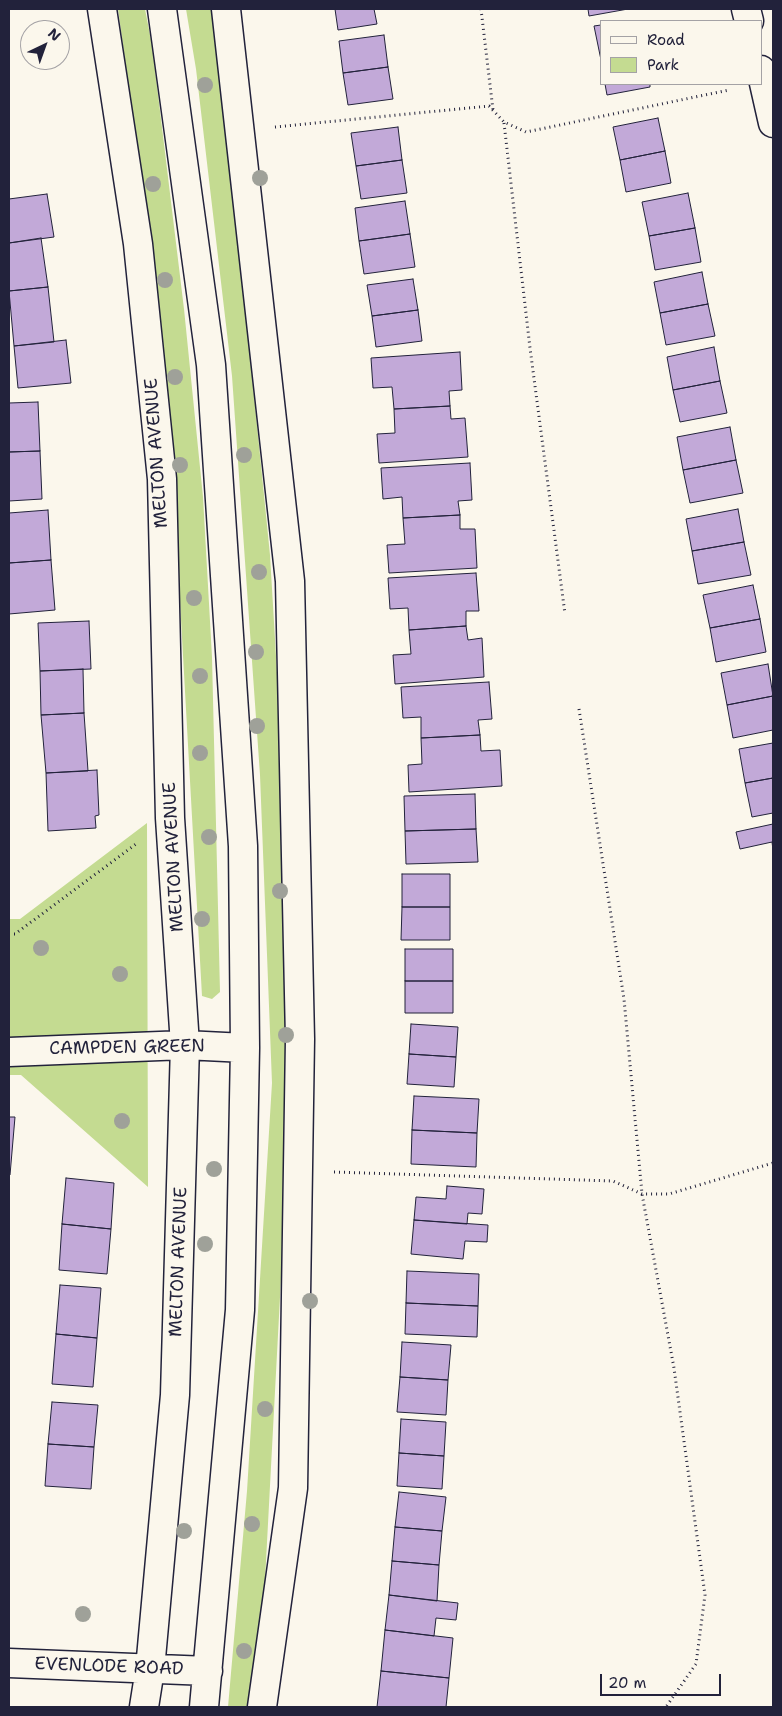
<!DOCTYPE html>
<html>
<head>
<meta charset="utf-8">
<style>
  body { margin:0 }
  #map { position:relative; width:782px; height:1716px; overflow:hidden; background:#fbf7ec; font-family:"Shantell Sans",sans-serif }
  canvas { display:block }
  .frame { position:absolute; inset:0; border:10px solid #22223b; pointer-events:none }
  .legend { position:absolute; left:600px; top:20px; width:162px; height:65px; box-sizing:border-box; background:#fbf7ec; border:1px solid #a4a2a5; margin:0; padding:6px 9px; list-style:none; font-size:15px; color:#22223b }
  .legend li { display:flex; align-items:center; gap:10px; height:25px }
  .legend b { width:25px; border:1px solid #a4a2a5 }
  .north { position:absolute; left:20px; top:20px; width:50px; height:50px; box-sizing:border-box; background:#fbf7ec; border:1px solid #a4a2a5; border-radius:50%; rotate:42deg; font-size:14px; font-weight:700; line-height:20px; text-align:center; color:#22223b }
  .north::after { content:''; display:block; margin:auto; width:18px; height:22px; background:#22223b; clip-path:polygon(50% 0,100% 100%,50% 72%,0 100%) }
  .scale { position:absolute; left:600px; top:1674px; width:121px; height:22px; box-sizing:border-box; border:2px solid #22223b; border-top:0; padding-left:6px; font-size:15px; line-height:18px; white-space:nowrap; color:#22223b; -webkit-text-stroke:4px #fbf7ec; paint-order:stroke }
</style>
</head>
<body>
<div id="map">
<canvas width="782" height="1716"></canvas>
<div class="frame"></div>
<ul class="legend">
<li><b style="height:6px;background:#fbf7ec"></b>Road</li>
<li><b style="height:14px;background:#c4db91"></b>Park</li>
</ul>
<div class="north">N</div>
<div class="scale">20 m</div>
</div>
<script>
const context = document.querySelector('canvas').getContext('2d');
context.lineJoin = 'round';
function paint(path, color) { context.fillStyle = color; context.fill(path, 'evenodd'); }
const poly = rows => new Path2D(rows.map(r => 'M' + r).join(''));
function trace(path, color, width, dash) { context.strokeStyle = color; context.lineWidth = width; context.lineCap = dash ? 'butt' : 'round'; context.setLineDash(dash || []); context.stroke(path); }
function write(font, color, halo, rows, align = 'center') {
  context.font = font + ' "Shantell Sans",sans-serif'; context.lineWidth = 4; context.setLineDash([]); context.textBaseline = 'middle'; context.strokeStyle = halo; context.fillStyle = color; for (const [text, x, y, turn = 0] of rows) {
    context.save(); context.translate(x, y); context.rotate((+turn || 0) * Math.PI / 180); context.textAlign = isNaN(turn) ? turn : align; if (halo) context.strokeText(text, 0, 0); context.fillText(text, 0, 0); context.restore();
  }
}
const green = poly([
  [118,9,145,9,152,45,184,309,203,497,212,657,220,992,212,999,202,996,175,512,146,214],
  [186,9,211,9,227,126,270,555,283,774,291,1001,287,1165,264,1599,252,1707,228,1707,247,1491,272,1083,260,775,232,376,196,69],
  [147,823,148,1187,21,1075,9,1075,9,919,20,919]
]);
const building = poly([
  [335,9,374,9,377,24,338,30,335,9],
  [588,9,628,9,589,16,588,9],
  [601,25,601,60,594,26,601,25],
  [384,35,388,67,343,73,339,41,384,35],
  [388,67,393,99,348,105,343,73,388,67],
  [605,84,650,84,650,87,607,95,605,84],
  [658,118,665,151,620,160,613,127,658,118],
  [398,127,402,160,356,166,351,133,398,127],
  [665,151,671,183,626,192,620,160,665,151],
  [402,160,407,193,361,199,356,166,402,160],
  [688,193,695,228,649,236,642,202,688,193],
  [47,194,54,237,9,243,9,199,47,194],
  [405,201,410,234,359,241,355,208,405,201],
  [695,228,701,262,655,270,649,236,695,228],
  [410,234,415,267,364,274,359,241,410,234],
  [41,238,48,287,9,291,9,243,41,238],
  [702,272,708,304,660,313,654,282,702,272],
  [413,279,418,310,372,316,367,285,413,279],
  [48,287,54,342,14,346,9,291,48,287],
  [708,304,715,336,666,345,660,313,708,304],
  [418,310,422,341,376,347,372,316,418,310],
  [66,340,71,383,18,388,14,346,66,340],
  [714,347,720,381,673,390,667,357,714,347],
  [460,352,462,390,449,391,450,406,394,409,392,387,373,388,371,358,460,352],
  [720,381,727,413,680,422,673,390,720,381],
  [38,402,40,451,9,452,9,403,38,402],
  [450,406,451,419,465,418,468,457,379,463,377,434,395,433,394,409,450,406],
  [730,427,736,460,683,470,677,437,730,427],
  [40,451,42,499,9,501,9,452,40,451],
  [736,460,743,493,690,503,683,470,736,460],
  [470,463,472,500,458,501,460,515,403,518,402,497,383,499,381,468,470,463],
  [738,509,744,542,692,551,686,519,738,509],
  [48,510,51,560,9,563,9,513,48,510],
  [460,515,460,529,475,529,477,568,389,573,387,545,405,544,403,518,460,515],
  [744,542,751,575,698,584,692,551,744,542],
  [51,560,55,610,9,614,9,563,51,560],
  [476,573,479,611,466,611,466,626,409,630,408,608,390,609,388,578,476,573],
  [753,585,760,619,710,628,703,595,753,585],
  [760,619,766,652,716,662,710,628,760,619],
  [89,621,91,669,40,671,38,623,89,621],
  [466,626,468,640,482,638,484,677,395,684,393,655,411,654,409,630,466,626],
  [768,664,773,696,727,705,721,673,768,664],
  [83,669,84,713,41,715,40,671,83,669],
  [489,682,492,719,478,720,480,735,421,738,421,717,403,718,401,687,489,682],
  [773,696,773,730,733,738,727,705,773,696],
  [84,713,88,771,46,773,41,715,84,713],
  [480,735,481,751,500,750,502,786,409,792,408,765,422,764,421,738,480,735],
  [773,743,773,778,745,783,739,749,773,743],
  [97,770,99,815,95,816,96,828,48,831,46,773,97,770],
  [773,778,773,813,752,817,745,783,773,778],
  [475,794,476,829,405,831,404,796,475,794],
  [773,824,773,850,772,842,740,849,736,832,773,824],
  [476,829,478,862,406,864,405,831,476,829],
  [402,874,450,874,450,907,402,907,402,874],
  [402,907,450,907,450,940,401,940,402,907],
  [405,949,453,949,453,981,405,981,405,949],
  [405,981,453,981,453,1013,405,1013,405,981],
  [411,1024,458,1027,456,1057,409,1054,411,1024],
  [409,1054,456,1057,454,1087,407,1084,409,1054],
  [414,1096,479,1099,477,1133,412,1130,414,1096],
  [9,1117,15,1117,10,1175,9,1174,9,1117],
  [412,1130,477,1133,476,1167,411,1164,412,1130],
  [66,1178,114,1183,111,1229,62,1224,66,1178],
  [447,1186,484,1189,482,1214,468,1213,467,1224,414,1220,416,1197,446,1199,447,1186],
  [414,1220,488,1225,487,1242,465,1241,463,1259,411,1254,414,1220],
  [62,1224,111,1229,107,1274,59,1270,62,1224],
  [407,1271,479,1274,478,1306,406,1303,407,1271],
  [60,1285,101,1288,97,1338,56,1334,60,1285],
  [406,1303,478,1306,477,1337,405,1334,406,1303],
  [56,1334,97,1338,93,1387,52,1384,56,1334],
  [402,1342,451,1345,448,1380,400,1377,402,1342],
  [400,1377,448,1380,446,1415,397,1412,400,1377],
  [52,1402,98,1405,94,1447,48,1444,52,1402],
  [401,1419,446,1422,444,1456,399,1453,401,1419],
  [48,1444,94,1447,91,1489,45,1486,48,1444],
  [399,1453,444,1456,442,1489,397,1486,399,1453],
  [399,1492,446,1497,442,1531,395,1527,399,1492],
  [395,1527,442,1531,439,1565,392,1561,395,1527],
  [392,1561,439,1565,437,1601,389,1595,392,1561],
  [389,1595,458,1603,456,1620,436,1618,434,1636,385,1630,389,1595],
  [385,1630,453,1638,449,1678,381,1671,385,1630],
  [381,1671,449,1678,446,1707,377,1707,381,1671]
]);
const path = poly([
  [481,9,493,110],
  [504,123,530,348,565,614],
  [275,127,489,106,504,122,526,132,729,90],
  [579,709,624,999,642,1194,674,1368,705,1595,696,1664,666,1707],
  [9,934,15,934,136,844],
  [334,1172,613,1181,642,1194,669,1194,773,1163]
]);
const minor = poly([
  [102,9,138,244,162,479,170,818,185,1045,175,1395,150,1669,144,1707],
  [162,9,211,365,243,846,245,1048,240,1310,204,1707],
  [226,9,290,581,300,1039,293,1488,262,1707],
  [746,9,749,21],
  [761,70,773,123],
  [9,1052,185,1045,245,1048],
  [9,1663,208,1671]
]);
const trees = [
  [205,85],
  [260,178],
  [153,184],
  [165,280],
  [175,377],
  [244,455],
  [180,465],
  [259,572],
  [194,598],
  [256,652],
  [200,676],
  [257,726],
  [200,753],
  [209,837],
  [280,891],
  [202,919],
  [41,948],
  [120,974],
  [286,1035],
  [122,1121],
  [214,1169],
  [205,1244],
  [310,1301],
  [265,1409],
  [252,1524],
  [184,1531],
  [83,1614],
  [244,1651]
];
const streetNames = [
  ["MELTON AVENUE",157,453,-94],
  ["MELTON AVENUE",174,857,-93],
  ["CAMPDEN GREEN",127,1048,-1],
  ["MELTON AVENUE",179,1262,-88],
  ["EVENLODE ROAD",109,1667,2]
];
paint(green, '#c4db91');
paint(building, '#c2a9d8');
trace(building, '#22223b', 1);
trace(minor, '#22223b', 31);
trace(path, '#22223b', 3, [1, 4]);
trace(minor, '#fbf7ec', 28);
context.fillStyle = '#9fa199';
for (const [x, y] of trees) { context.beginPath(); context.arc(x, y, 8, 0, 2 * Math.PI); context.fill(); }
write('18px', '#22223b', '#fbf7ec', streetNames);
</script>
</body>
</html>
